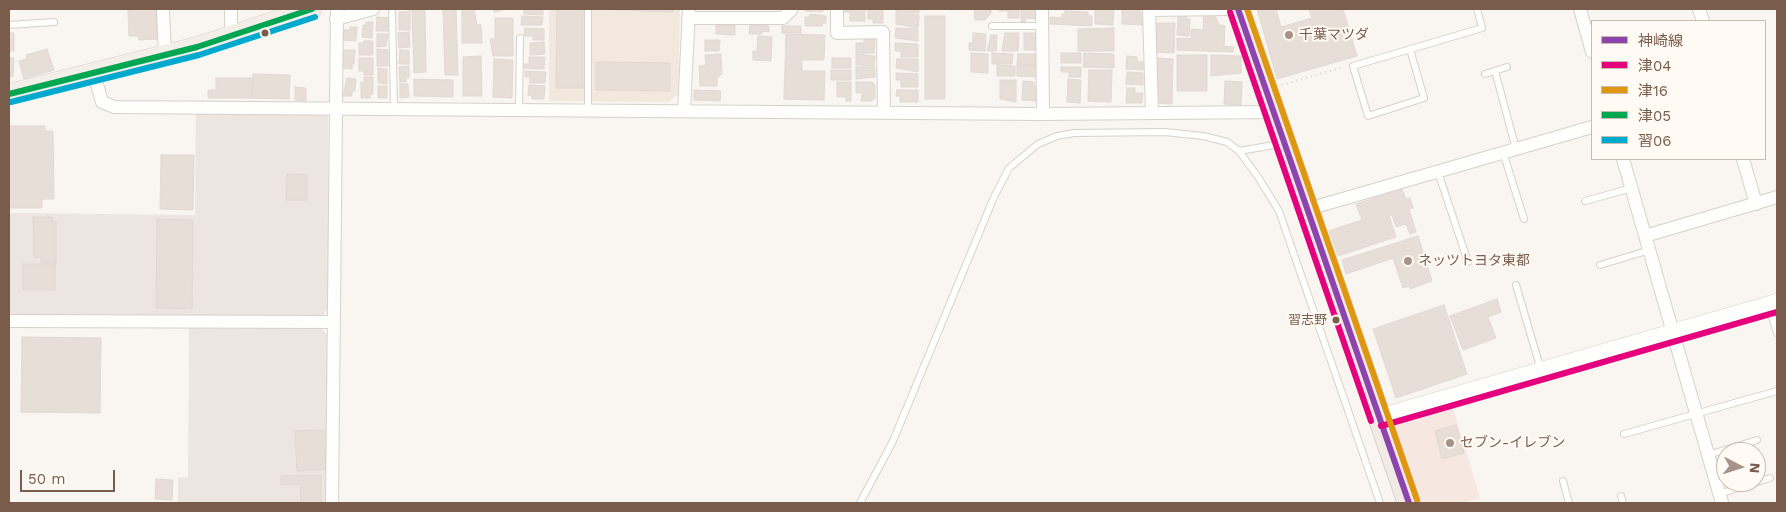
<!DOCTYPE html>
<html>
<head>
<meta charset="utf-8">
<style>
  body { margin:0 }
  #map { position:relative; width:1786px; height:512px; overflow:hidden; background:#f9f5f0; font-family:"Work Sans","Noto Sans JP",sans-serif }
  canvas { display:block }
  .frame { position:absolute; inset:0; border:10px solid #7a5c4d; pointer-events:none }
  .legend { position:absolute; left:1591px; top:20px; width:175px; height:140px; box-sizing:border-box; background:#fffaf3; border:1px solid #cabbb1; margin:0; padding:6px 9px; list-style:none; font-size:15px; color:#7a5c4d }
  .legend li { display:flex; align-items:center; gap:10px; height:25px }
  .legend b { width:25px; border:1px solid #cabbb1 }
  .north { position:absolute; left:1716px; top:442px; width:50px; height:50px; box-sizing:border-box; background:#fffaf3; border:1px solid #cabbb1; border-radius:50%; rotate:95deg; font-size:14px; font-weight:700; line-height:20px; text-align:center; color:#7a5c4d }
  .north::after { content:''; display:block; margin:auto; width:18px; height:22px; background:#a69286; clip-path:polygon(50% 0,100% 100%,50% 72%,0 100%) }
  .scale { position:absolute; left:20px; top:470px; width:95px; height:22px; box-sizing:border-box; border:2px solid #7a5c4d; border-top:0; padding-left:6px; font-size:15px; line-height:18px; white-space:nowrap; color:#7a5c4d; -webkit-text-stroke:4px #fffaf3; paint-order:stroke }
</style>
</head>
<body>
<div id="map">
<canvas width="1786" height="512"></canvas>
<div class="frame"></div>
<ul class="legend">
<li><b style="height:6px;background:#8e44ad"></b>神崎線</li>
<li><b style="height:6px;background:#e5007d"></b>津04</li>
<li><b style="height:6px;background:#de970f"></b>津16</li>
<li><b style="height:6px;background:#00a651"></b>津05</li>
<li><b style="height:6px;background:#00a9ce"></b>習06</li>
</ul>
<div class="north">N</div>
<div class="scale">50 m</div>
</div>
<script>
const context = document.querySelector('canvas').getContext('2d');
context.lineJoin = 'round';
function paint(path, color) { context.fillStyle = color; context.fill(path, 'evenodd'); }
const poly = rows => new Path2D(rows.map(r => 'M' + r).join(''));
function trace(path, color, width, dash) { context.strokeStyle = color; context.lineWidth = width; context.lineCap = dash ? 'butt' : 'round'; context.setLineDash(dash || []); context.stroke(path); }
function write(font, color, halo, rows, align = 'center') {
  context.font = font + ' "Work Sans","Noto Sans JP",sans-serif'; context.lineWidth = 4; context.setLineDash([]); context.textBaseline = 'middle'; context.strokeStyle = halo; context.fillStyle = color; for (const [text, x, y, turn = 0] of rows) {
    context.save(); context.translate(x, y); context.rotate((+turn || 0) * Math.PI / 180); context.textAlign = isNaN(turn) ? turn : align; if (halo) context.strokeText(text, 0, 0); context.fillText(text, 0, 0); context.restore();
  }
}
const residential = poly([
  [549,9,680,9,678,94,669,102,549,101]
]);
const commercial = poly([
  [1452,405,1480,498,1463,503,1421,503,1395,430,1399,421]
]);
const industrial = poly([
  [196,110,328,113,328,309,320,318,9,316,9,213,195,215],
  [189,328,321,328,327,335,327,503,178,503,178,478,188,477]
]);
const building = poly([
  [128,9,156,9,157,39,139,40,138,36,129,36,128,9],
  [443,9,456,9,458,75,445,75,443,9],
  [462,9,474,9,477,25,481,25,482,43,462,43,462,9],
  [494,9,508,9,494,12,494,9],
  [524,9,543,9,543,15,524,14,524,9],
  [557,9,583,9,583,88,556,88,557,9],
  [596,9,673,9,673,12,596,9],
  [805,9,826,9,821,12,805,11,805,9],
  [844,9,865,9,865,21,850,21,850,12,844,12,844,9],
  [868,9,883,9,883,23,873,23,873,19,868,19,868,9],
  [896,9,919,9,919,13,896,13,896,9],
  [974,9,991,9,991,13,985,20,975,20,974,9],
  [999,9,1019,9,1019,18,1008,18,1008,11,999,11,999,9],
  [1021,9,1037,9,1037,19,1026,18,1025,22,1021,22,1021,9],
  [1105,9,1114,9,1113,25,1095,24,1095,10,1104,11,1105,9],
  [1122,9,1140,9,1140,13,1144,14,1144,25,1122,24,1122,9],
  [1257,9,1276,9,1281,27,1312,18,1309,9,1343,9,1357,56,1277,79,1257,9],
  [412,10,425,10,426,72,414,73,412,10],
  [410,11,410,30,399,30,399,12,410,11],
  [1065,11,1088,12,1088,16,1092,16,1092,26,1050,24,1050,17,1062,18,1062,14,1065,14,1065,11],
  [810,14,826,16,826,23,822,23,822,26,805,26,805,17,810,17,810,14],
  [896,14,919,15,918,28,896,24,896,14],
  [1204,14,1215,15,1219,25,1225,26,1224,46,1234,47,1233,52,1177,50,1177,38,1191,39,1191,29,1203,30,1204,14],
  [1178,15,1186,15,1186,19,1190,19,1189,36,1177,35,1178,15],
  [522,16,543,17,542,25,521,25,522,16],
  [925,16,945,16,945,99,925,99,925,16],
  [377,17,389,18,388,31,376,31,377,17],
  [495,18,513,18,513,56,493,56,490,39,495,39,495,18],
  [366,22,373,22,372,38,362,37,363,25,366,25,366,22],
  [1157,23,1175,23,1174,53,1156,52,1157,23],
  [716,25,735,25,735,35,716,34,716,25],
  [750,25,769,26,769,32,762,31,762,34,749,34,750,25],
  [782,26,801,26,801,33,782,33,782,26],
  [350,27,357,27,356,41,343,40,344,30,350,30,350,27],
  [525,28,544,29,544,40,533,40,533,36,524,36,525,28],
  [896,28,918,29,918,41,895,38,896,28],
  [1114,28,1114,51,1078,51,1078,29,1114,28],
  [409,32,410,47,399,48,398,33,409,32],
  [9,33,14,33,14,51,9,51,9,33],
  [973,33,986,34,985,51,969,50,969,43,973,43,973,33],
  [1005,33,1019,33,1018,51,1002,51,1005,33],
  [1024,33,1037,33,1037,50,1024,50,1024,33],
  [377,34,388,34,386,46,377,47,377,34],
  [786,34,825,35,824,60,802,60,802,71,825,71,824,100,784,99,786,34],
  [991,35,997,35,996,51,987,51,991,35],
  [758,36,772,37,771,61,753,60,753,51,757,51,758,36],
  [864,38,875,38,874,53,856,53,856,43,864,43,864,38],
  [705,40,720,40,719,51,705,51,705,40],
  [364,41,373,41,373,55,359,55,359,43,363,43,364,41],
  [544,42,545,54,530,55,530,43,544,42],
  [895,43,918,44,918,57,901,57,901,51,895,51,895,43],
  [47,49,54,70,24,79,19,61,27,59,26,55,47,49],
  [377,49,388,50,388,66,377,66,377,49],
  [342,50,355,50,354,64,352,64,352,69,342,68,342,50],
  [400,50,409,50,409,64,399,64,400,50],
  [971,53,988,54,988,73,971,72,971,53],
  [992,53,1013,54,1012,64,992,64,992,53],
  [1061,53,1081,53,1081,63,1061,63,1061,53],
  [1084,53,1114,54,1114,68,1083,67,1084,53],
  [721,54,722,74,717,78,717,86,700,86,699,66,706,65,705,55,721,54],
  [856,54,875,56,874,66,856,65,856,54],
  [1018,54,1038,54,1038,65,1017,65,1018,54],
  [1177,55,1207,55,1207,91,1177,91,1177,55],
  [1211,55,1241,56,1241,73,1211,76,1211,55],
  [481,56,482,96,463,96,463,57,481,56],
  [1127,56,1137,57,1137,61,1143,62,1143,70,1126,69,1127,56],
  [529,57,545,57,544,69,524,68,524,64,529,64,529,57],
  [9,58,14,58,13,77,9,77,9,58],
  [359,58,373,58,373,75,364,75,364,71,359,71,359,58],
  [832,58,851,58,851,68,832,68,832,58],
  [1158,58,1173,59,1172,104,1156,103,1158,58],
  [494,59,513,60,512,98,493,97,494,59],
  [897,59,918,59,918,72,896,68,897,59],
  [596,62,670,63,670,91,596,90,596,62],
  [997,65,1015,66,1015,76,997,76,997,65],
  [1017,65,1038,65,1037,77,1017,76,1017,65],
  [409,66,409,78,406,78,406,82,400,82,399,67,409,66],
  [856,67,875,67,875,77,856,79,856,67],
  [1061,67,1081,67,1081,77,1069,77,1069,72,1061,72,1061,67],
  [378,68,387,69,387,84,378,83,378,68],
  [831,70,851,70,851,80,831,80,831,70],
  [1089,70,1112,70,1111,102,1088,101,1089,70],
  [525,71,546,72,545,83,530,83,530,77,525,77,525,71],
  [1127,72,1143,73,1143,85,1126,84,1127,72],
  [896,73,918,74,918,87,901,87,901,80,896,80,896,73],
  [253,74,290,75,289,99,252,98,253,74],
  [364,77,373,77,373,94,370,94,370,98,361,98,361,82,364,83,364,77],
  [216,78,253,78,252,98,208,98,208,90,216,90,216,78],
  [347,78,356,79,355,91,352,91,352,96,343,96,347,78],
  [414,79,453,80,453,97,414,96,414,79],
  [1068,79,1081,80,1080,103,1067,102,1068,79],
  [1000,80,1016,80,1016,102,1000,99,1000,80],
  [1023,81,1034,82,1034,86,1037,86,1036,101,1022,100,1023,81],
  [1225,81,1242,82,1241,105,1224,104,1225,81],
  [837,82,851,82,851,101,846,101,846,97,837,97,837,82],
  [856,82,872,82,875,85,875,98,871,101,861,101,862,93,856,93,856,82],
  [400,84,408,84,409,97,400,98,400,84],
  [529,85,545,86,544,99,532,99,532,96,528,95,529,85],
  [378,86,387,86,387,98,378,98,378,86],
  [295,87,306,88,306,101,295,100,295,87],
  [1127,88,1135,88,1135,93,1143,93,1142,103,1126,103,1127,88],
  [694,90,721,91,720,101,694,100,694,90],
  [897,90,918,90,918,102,900,102,900,96,896,96,897,90],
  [9,126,45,126,45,131,53,131,54,199,42,199,42,208,9,208,9,126],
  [161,155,194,155,193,210,160,209,161,155],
  [287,174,307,175,307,200,286,200,287,174],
  [1402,189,1406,199,1410,198,1413,208,1409,209,1416,232,1410,234,1406,224,1396,227,1392,215,1389,216,1396,237,1338,256,1329,231,1362,220,1356,204,1402,189],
  [33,217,52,217,52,221,56,221,56,263,41,263,41,257,34,257,33,217],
  [157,219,193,220,192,309,156,308,157,219],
  [1418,236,1432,281,1410,289,1409,286,1403,288,1393,258,1346,274,1342,260,1418,236],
  [23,264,55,264,55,290,23,290,23,264],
  [1497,299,1501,312,1488,317,1496,338,1463,350,1450,316,1497,299],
  [1444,305,1467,374,1396,398,1373,329,1444,305],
  [22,337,101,338,100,413,21,412,22,337],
  [1456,425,1464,453,1442,459,1435,431,1456,425],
  [326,430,326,469,297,471,295,431,326,430],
  [321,475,321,503,301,503,300,484,281,485,281,476,321,475],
  [156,479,173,480,172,500,155,499,156,479]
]);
const path = poly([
  [1282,85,1344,67]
]);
const lane = poly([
  [392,9,394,108],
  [9,25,54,22],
  [992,26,1042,26],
  [1410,49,1424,98,1368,116,1353,66,1482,28,1477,9],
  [1495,71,1516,149],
  [1485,74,1507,67],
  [519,109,520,38],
  [588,110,588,9],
  [1239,151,1280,144],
  [1503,152,1524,219],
  [1438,172,1468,262],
  [1585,201,1632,188],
  [1600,265,1650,250],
  [1516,285,1541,370],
  [1769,307,1777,333],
  [1624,434,1777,391],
  [1708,455,1757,440],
  [1563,481,1569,503],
  [1719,494,1770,478],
  [1621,496,1623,503],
  [860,503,893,441,994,197,1009,168,1038,144,1057,136,1074,133,1165,132,1203,136,1227,142,1239,151,1258,177,1279,211,1380,503]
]);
const street = poly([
  [163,9,165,56],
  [231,9,231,36],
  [837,9,837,33,883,32,884,113],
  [1042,9,1043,114],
  [1580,9,1592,52],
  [1699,9,1703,21],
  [688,18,783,18,792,9],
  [336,19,373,9],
  [94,74,102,102,114,107,1043,114,1275,112],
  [684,111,689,9],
  [1152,113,1149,10,1228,9],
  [1623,159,1722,503],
  [1743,159,1756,204],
  [1308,209,1592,127],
  [1645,236,1777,197],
  [9,321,334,322],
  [332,503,337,9]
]);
const secondary = poly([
  [1379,418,1777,303]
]);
const primary = poly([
  [9,94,197,47,312,9]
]);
const highway = poly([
  [1238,9,1409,503]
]);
const bus1 = poly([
  [1238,9,1409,503]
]);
const bus2 = poly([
  [1230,12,1371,421],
  [1381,426,1777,312]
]);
const bus3 = poly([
  [1247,9,1417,500]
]);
const bus4 = poly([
  [9,94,197,47,312,9]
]);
const bus5 = poly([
  [11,102,199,55,315,17]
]);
const markers = [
  [265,33,4.5,"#7a5c4d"],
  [1289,35,5,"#a69286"],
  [1408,261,5,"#a69286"],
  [1336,320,4.5,"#7a5c4d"],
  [1450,443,5,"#a69286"]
];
const busNames = [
  ["習志野",1327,320]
];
const poiNames = [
  ["千葉マツダ",1299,35],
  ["ネッツトヨタ東都",1418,261],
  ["セブン-イレブン",1460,443]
];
paint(residential, '#f2e8de');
paint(commercial, '#f6e8e1');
paint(industrial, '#ede5e0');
paint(building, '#e6ded7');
trace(building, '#e2d8d2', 1);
trace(lane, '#d7d1cb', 8);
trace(street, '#d7d1cb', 14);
trace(secondary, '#d9d2cb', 19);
trace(primary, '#dad1cc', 21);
trace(highway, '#dad1cc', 24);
trace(path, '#dcd5d0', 2.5, [1, 4]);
trace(lane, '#fefefd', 6);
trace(street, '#fefefd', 12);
trace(secondary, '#fefefd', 18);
trace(primary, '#f3eee8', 20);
trace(highway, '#f2eae7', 22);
trace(bus1, '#8e44ad', 6);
trace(bus2, '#e5007d', 6);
trace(bus3, '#de970f', 6);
trace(bus4, '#00a651', 6);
trace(bus5, '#00a9ce', 6);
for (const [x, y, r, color] of markers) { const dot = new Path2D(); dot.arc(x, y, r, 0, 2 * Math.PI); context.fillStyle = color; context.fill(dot); trace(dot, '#fffaf3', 2); }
write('13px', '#7a5c4d', '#fffaf3', busNames, 'right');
write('14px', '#7a5c4d', '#fffaf3', poiNames, 'left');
</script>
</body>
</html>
